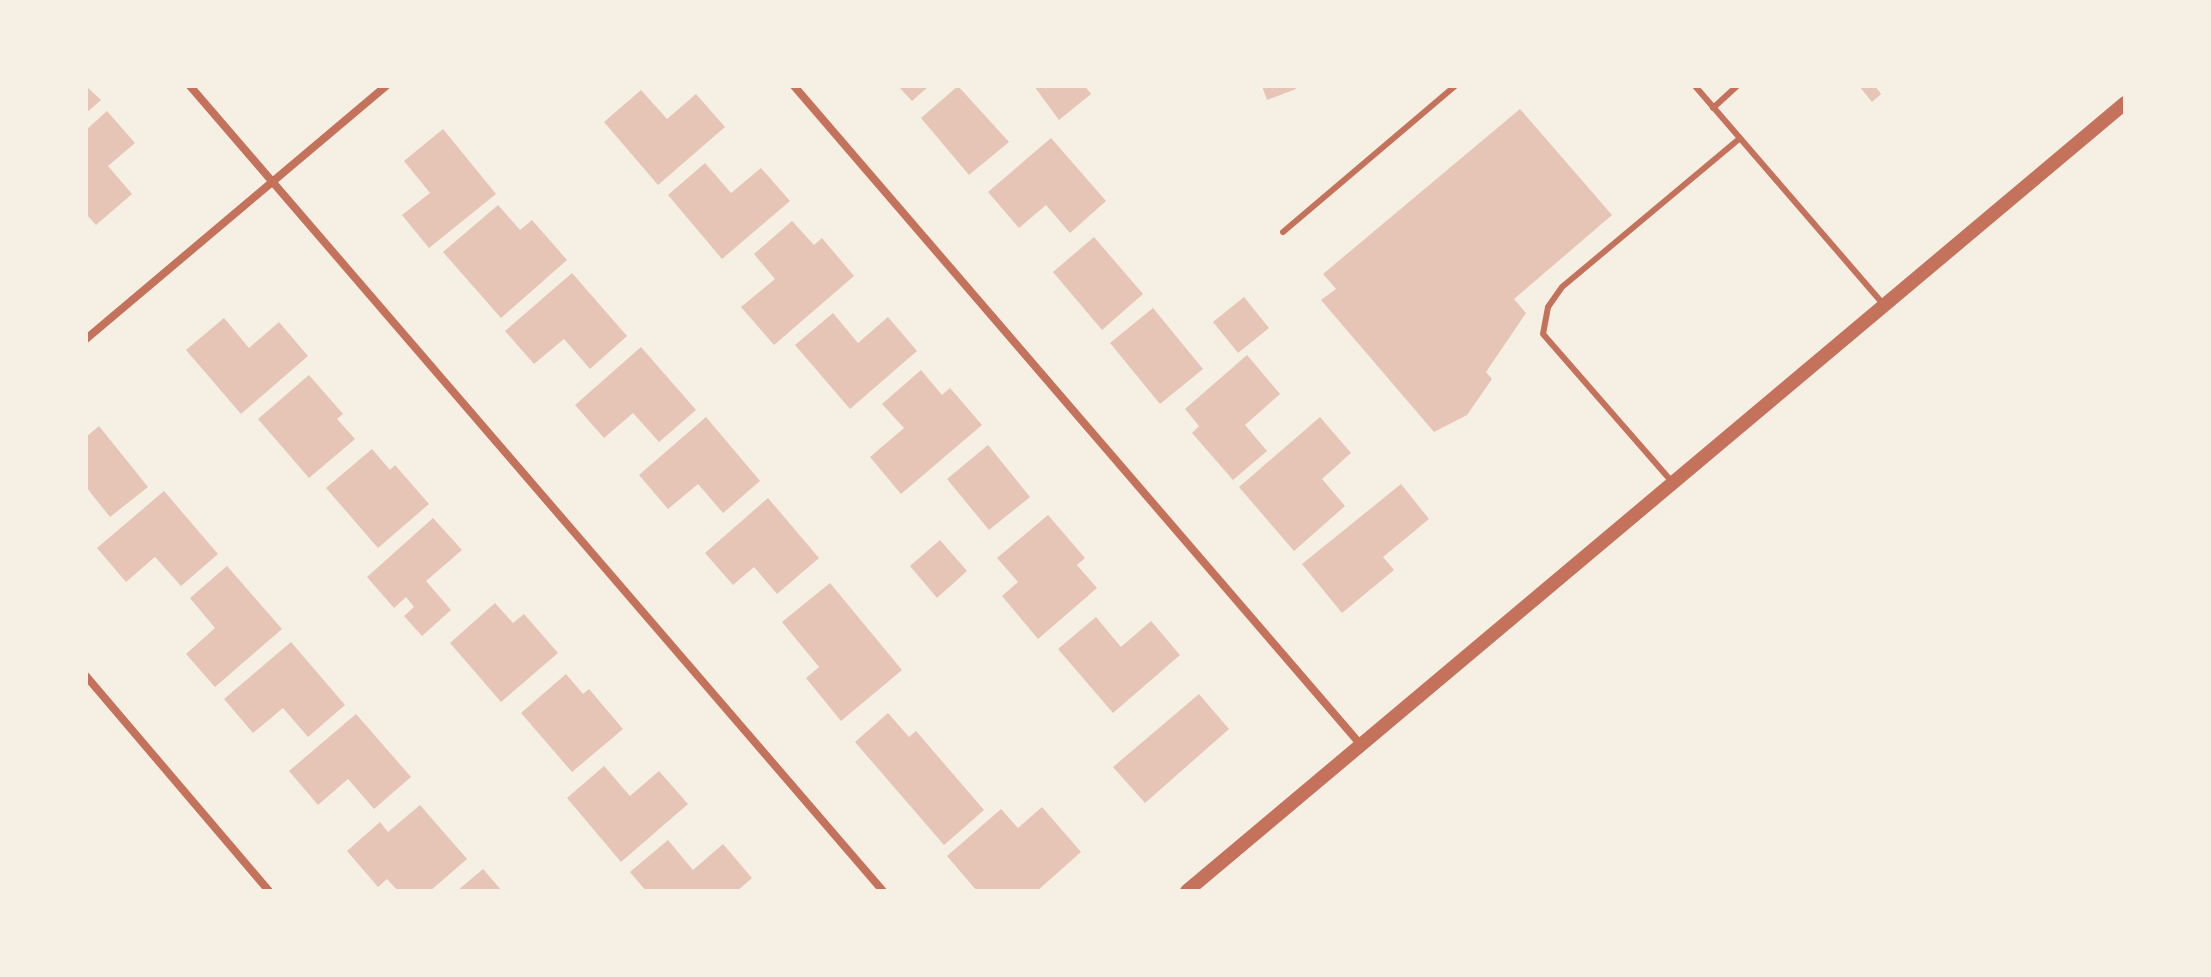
<!DOCTYPE html>
<html>
<head>
<meta charset="utf-8">
<style>
  body { margin:0 }
  #map { position:relative; width:2211px; height:977px; overflow:hidden; background:#f6efe4; font-family:"PT Sans",sans-serif }
  canvas { display:block }
  .frame { position:absolute; inset:0; border:88px solid #f6efe4; pointer-events:none }
</style>
</head>
<body>
<div id="map">
<canvas width="2211" height="977"></canvas>
<div class="frame"></div>
</div>
<script>
const context = document.querySelector('canvas').getContext('2d');
context.lineJoin = 'round';
function paint(path, color) { context.fillStyle = color; context.fill(path, 'evenodd'); }
const poly = rows => new Path2D(rows.map(r => 'M' + r).join(''));
function trace(path, color, width, dash) { context.strokeStyle = color; context.lineWidth = width; context.lineCap = dash ? 'butt' : 'round'; context.setLineDash(dash || []); context.stroke(path); }
const building = poly([
  [86,86,101,100,86,113],
  [898,86,929,86,912,101],
  [958,86,1009,142,969,175,921,118],
  [1034,86,1085,86,1091,94,1059,120],
  [1262,86,1294,86,1296,89,1267,100],
  [1859,86,1875,86,1881,94,1872,102],
  [641,90,667,119,696,94,725,127,658,185,604,122],
  [1520,109,1612,215,1514,299,1526,313,1486,372,1492,379,1467,415,1434,432,1321,300,1336,289,1323,274],
  [107,111,135,143,108,166,132,194,96,225,86,214,86,130],
  [443,129,496,194,429,248,402,215,430,193,404,161],
  [1051,138,1106,201,1070,233,1046,205,1019,228,988,192],
  [705,163,731,193,761,168,790,201,722,259,668,195],
  [498,205,520,230,532,220,567,260,501,318,443,252],
  [792,221,814,245,822,238,854,276,774,345,741,307,775,279,754,254],
  [1094,237,1143,294,1102,330,1053,272],
  [572,273,627,336,590,369,564,339,534,364,505,331],
  [1244,297,1269,328,1238,353,1213,322],
  [1153,308,1203,369,1160,404,1110,343],
  [833,313,858,343,888,317,917,351,850,409,795,345],
  [224,318,249,348,279,322,308,356,241,414,186,350],
  [641,347,696,410,659,442,633,413,604,438,575,405],
  [1247,355,1280,394,1245,425,1267,451,1233,480,1192,433,1199,426,1185,409],
  [921,370,942,395,950,388,982,425,901,494,870,457,904,428,882,404],
  [309,375,343,414,337,419,355,439,309,478,258,419],
  [706,417,760,481,723,513,698,484,668,509,639,475],
  [1320,417,1351,453,1322,479,1345,506,1294,551,1239,487],
  [99,426,148,487,110,517,86,487,86,437],
  [988,445,1030,497,989,530,947,479],
  [372,449,390,470,395,465,429,504,378,548,326,488],
  [1401,484,1429,519,1383,557,1394,570,1342,613,1302,564],
  [164,491,218,554,181,586,155,557,126,582,97,548],
  [768,498,819,558,777,594,754,567,733,585,705,553],
  [1048,515,1085,558,1077,565,1097,588,1038,639,1002,596,1018,582,997,558],
  [433,518,462,550,426,581,451,610,422,636,404,616,414,607,406,597,394,608,367,577],
  [940,540,967,571,937,598,910,566],
  [227,566,282,629,215,687,186,654,215,628,190,598],
  [830,583,902,670,841,721,806,678,819,667,782,622],
  [495,603,513,623,524,614,558,653,501,702,450,643],
  [1096,617,1121,647,1151,621,1180,655,1113,713,1058,649],
  [291,642,345,705,308,737,283,708,253,733,224,699],
  [566,674,583,694,589,689,623,729,572,772,521,713],
  [1199,694,1229,729,1145,803,1113,767],
  [888,713,909,737,916,731,984,810,944,845,855,742],
  [356,714,411,777,374,809,348,779,318,805,289,771],
  [604,766,630,796,659,771,688,804,621,862,567,798],
  [420,805,467,859,430,891,398,891,387,879,378,887,347,851,380,822,388,832],
  [1042,807,1081,852,1037,891,977,891,947,856,1001,809,1018,828],
  [668,840,693,870,723,844,752,878,737,891,646,891,630,872],
  [483,869,502,891,457,891]
]);
const service = poly([
  [1695,86,1884,305],
  [1713,108,1737,86],
  [1283,232,1455,86],
  [1673,483,1543,334,1548,307,1562,287,1739,139]
]);
const minor = poly([
  [190,86,883,891],
  [794,86,1361,745],
  [86,339,386,86],
  [86,676,269,891]
]);
const tertiary = poly([
  [1187,891,2125,103]
]);
paint(building, '#e6c5b7');
trace(service, '#c5725c', 6);
trace(minor, '#c5725c', 8);
trace(tertiary, '#c5725c', 14);
</script>
</body>
</html>
